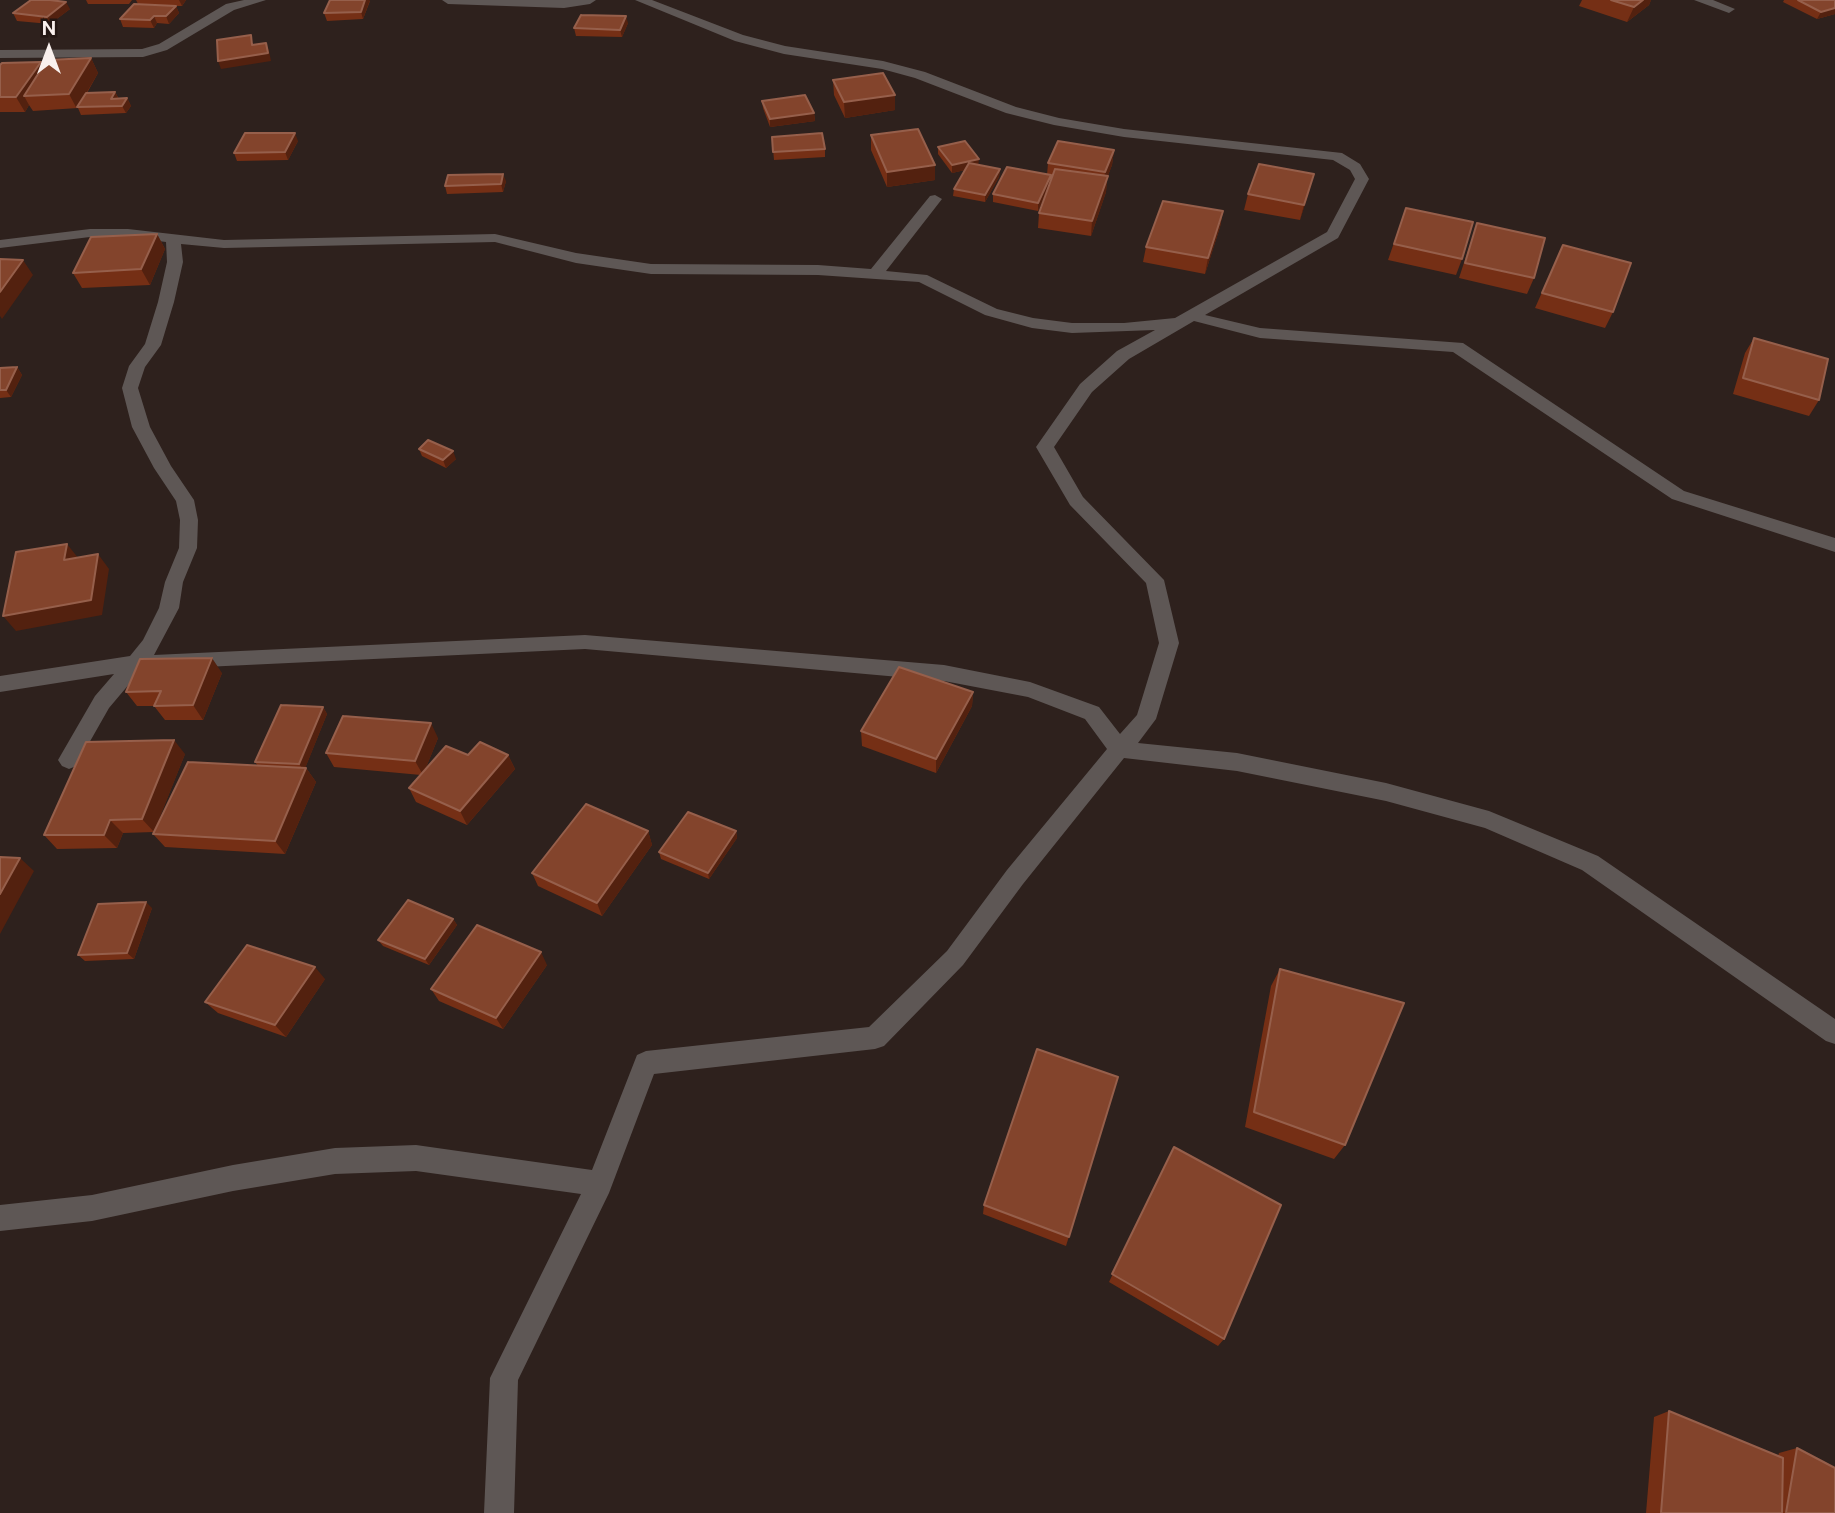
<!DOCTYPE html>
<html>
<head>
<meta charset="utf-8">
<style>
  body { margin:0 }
  #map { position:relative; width:1835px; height:1513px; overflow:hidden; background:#2e211d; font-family:"Public Sans",sans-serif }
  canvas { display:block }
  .north { position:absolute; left:14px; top:14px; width:70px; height:70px; -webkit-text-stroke:5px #241713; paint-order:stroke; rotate:0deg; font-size:19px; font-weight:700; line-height:28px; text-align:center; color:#f9f0ed }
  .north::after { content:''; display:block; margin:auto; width:24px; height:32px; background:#f9f0ed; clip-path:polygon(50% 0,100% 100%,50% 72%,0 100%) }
</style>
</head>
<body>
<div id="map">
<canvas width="1835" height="1513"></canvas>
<div class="north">N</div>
</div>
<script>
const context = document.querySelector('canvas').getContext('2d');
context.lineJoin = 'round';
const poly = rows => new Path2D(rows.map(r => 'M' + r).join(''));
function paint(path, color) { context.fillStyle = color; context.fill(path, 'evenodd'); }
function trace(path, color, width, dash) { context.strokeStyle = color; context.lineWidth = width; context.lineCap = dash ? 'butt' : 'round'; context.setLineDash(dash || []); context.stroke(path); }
const street = poly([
  [244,0,266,0,234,10,167,50,143,57,0,58,0,50,142,49,159,44,226,4,244,0],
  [442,0,596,0,590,4,564,8,448,4,442,0],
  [635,0,652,0,743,35,785,46,883,61,925,72,1016,107,1059,118,1124,129,1342,153,1360,164,1369,179,1338,238,1205,315,1260,328,1463,343,1684,491,1835,538,1835,552,1672,499,1453,352,1260,338,1194,321,1129,359,1092,392,1054,447,1083,497,1164,580,1179,643,1156,719,1138,743,1237,753,1386,783,1489,811,1598,856,1835,1019,1835,1044,1826,1041,1582,870,1485,828,1386,801,1237,771,1124,758,1023,884,963,965,884,1046,875,1049,654,1074,609,1193,518,1380,514,1513,484,1513,490,1378,581,1194,416,1171,335,1174,233,1191,92,1221,0,1231,0,1205,92,1195,233,1165,335,1148,416,1145,592,1170,637,1055,646,1051,869,1027,947,951,1007,870,1107,749,1085,719,1028,697,944,681,585,649,141,670,109,708,76,766,69,769,62,766,58,760,95,696,114,674,0,692,0,676,130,656,143,640,159,608,165,582,179,548,180,520,176,501,154,468,132,427,122,388,129,366,145,344,158,302,167,262,166,242,128,237,90,237,0,248,0,240,90,229,128,229,224,240,495,234,576,253,651,264,818,265,871,269,930,196,935,195,942,199,886,271,927,275,997,309,1033,318,1072,323,1124,323,1175,318,1327,232,1355,179,1350,170,1333,160,1124,137,1054,125,1006,113,915,78,882,69,784,54,735,41,635,0],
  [495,242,576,263,651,274,818,275,919,282,985,315,1032,328,1072,333,1155,330,1117,351,1080,384,1036,447,1070,505,1146,583,1159,643,1137,715,1120,734,1099,707,1030,682,944,665,585,635,154,655,179,608,183,582,197,548,198,520,194,500,171,466,150,427,138,388,145,367,161,345,174,302,183,262,181,244,224,248,495,242],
  [1694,0,1713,0,1735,9,1729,13,1694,0]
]);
const wall = poly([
  [86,0,132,0,129,4,88,4],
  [136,0,186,0,182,6,176,6,179,13,169,24,157,23,154,28,123,27,120,19,138,4],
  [1582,0,1651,0,1649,5,1627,22,1579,6],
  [1784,0,1835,0,1835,14,1817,19,1783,2],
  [370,1,363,19,327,21,324,13],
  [70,9,50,24,17,21,13,13],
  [628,23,622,37,576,36,574,28],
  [91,58,98,73,87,93,115,92,119,99,127,98,131,106,126,113,81,115,78,108,33,111,29,105,25,112,0,112,0,65,41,62,43,66],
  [833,80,895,95,895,110,845,118,834,95],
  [762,101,814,113,815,121,770,127,763,108],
  [871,135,935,180,887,187,871,150],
  [772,137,825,149,825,157,774,160],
  [298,141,288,160,237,161,234,153],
  [938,147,978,165,1000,169,999,177,985,202,953,196,954,189,965,170,952,173,938,154],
  [1114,150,1112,165,1107,178,1106,192,1091,236,1038,228,1039,213,1052,179,1050,179,1050,183,1038,211,993,202,993,194,1047,175,1048,163],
  [1314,174,1300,220,1244,210,1248,194],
  [506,181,503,192,447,194,445,186],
  [1406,208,1462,259,1456,275,1388,260],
  [1223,211,1220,227,1205,274,1143,262,1146,247],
  [1477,223,1534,278,1527,294,1459,278],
  [157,234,165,249,150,285,82,288,73,273],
  [1563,245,1613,312,1605,328,1535,308],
  [1754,338,1819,400,1809,416,1733,394,1745,353],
  [17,367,22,375,11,397,0,398,0,368],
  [419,449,456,459,446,468,422,456],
  [222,673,203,720,165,720,154,706,137,706,126,692],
  [973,692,972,706,936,773,862,746,861,731],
  [323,707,327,714,305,768,306,768,316,782,285,854,165,847,153,834,154,832,123,833,117,848,57,849,44,835,185,754,154,831,258,766,255,762],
  [438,738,425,770,468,755,508,755,515,769,467,825,416,802,409,788,421,775,334,767,326,753],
  [648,831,652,845,602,916,538,886,532,873],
  [736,831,737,838,709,879,661,859,659,852],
  [152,908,134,959,85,961,78,955],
  [453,919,457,925,429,965,383,946,378,940],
  [547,965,503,1029,439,1001,431,989],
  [1280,969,1345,1145,1334,1159,1245,1127,1271,986],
  [325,979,286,1037,218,1013,205,1002],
  [1118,1077,1066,1246,983,1214,984,1205],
  [1174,1147,1224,1339,1218,1346,1109,1282],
  [1669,1411,1778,1456,1779,1453,1797,1448,1835,1513,1646,1513,1654,1417]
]);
const shadedWall = poly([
  [179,0,186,0,182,6],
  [365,0,370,0,363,19,361,12],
  [1643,0,1651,0,1649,5,1627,22,1634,7],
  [66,2,70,9,50,24,47,17],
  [176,6,179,13,169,24,166,16],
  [1835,8,1835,14,1817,19,1821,12],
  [154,16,157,23,154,28,150,20],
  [626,16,628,23,622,37,620,30],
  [266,43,269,51,271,61,221,69,218,61],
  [91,58,98,73,77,109,69,94],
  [41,62,49,77,24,96,29,105,25,112,16,97],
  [115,92,119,100,115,107,111,99],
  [895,95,895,110,845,118,844,102],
  [127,98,131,106,126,113,122,106],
  [814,113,815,121,770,127,770,119],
  [295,133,298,141,288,160,285,152],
  [1114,150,1112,165,1107,178,1106,192,1091,236,1092,221,1103,188,1105,172],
  [979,159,978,167,952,173,952,165],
  [935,165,935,180,887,187,887,172],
  [1000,169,999,177,985,202,985,195],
  [503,174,506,181,503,192,501,184],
  [1314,174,1310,189,1300,220,1304,205],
  [1051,175,1050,183,1038,211,1038,203],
  [1223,211,1220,227,1205,274,1208,258],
  [157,234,165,249,150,285,141,269],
  [23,260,33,275,2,319,0,316,0,292],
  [17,367,22,375,11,397,6,390],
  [453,451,456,459,446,468,443,460],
  [67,544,79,559,64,560],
  [98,554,109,569,102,615,16,631,3,616],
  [212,658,222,673,203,720,193,705],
  [973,692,972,706,936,773,936,759],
  [323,707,327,714,304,771,299,764],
  [431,723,438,738,423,775,415,761],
  [174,740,185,754,154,832,142,819],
  [508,755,515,769,467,825,460,811],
  [306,768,316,782,285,854,275,841],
  [110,820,123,833,117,848,104,835],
  [648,831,652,845,602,916,597,903],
  [736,831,737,838,709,879,708,873],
  [20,858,34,871,0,934,0,894],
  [146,902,152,908,134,959,127,953],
  [453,919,457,925,429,965,425,959],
  [541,952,547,965,503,1029,496,1018],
  [315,967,325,979,286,1037,275,1025]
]);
const building = poly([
  [31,0,50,0,66,2,47,17,13,13,31,0],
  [330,0,365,0,361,12,324,13,330,0],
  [1611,0,1643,0,1634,7,1611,0],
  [1798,0,1835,0,1835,8,1821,12,1798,0],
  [134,4,176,6,166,16,154,16,150,20,120,19,134,4],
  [581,15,626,16,620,30,574,28,581,15],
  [251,35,252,45,266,43,268,53,218,61,217,40,251,35],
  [91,58,69,94,24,96,47,60,91,58],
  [41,62,16,97,0,97,0,65,2,63,41,62],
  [883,73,895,95,844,102,833,80,883,73],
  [115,92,111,99,127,98,122,106,77,107,86,93,115,92],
  [805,95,814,113,770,119,762,101,805,95],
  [918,129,935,165,887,172,871,135,918,129],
  [245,133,295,133,285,152,234,153,245,133],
  [822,133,825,149,773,152,772,137,822,133],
  [965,141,979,159,952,165,938,147,965,141],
  [1058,141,1114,150,1105,172,1048,163,1058,141],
  [969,163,1000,169,985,195,954,189,969,163],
  [1259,164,1314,174,1304,205,1248,194,1259,164],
  [1007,167,1051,175,1038,203,993,194,1007,167],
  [1055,169,1108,176,1092,221,1039,213,1055,169],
  [503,174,501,184,445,186,448,175,503,174],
  [1163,201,1223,211,1208,258,1146,247,1163,201],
  [1406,208,1473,222,1462,259,1394,244,1406,208],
  [1477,223,1545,238,1534,278,1465,263,1477,223],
  [157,234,141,269,73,273,91,237,157,234],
  [1563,245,1631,263,1613,312,1542,293,1563,245],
  [0,259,23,260,0,292,0,259],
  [1754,338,1828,359,1819,400,1743,378,1754,338],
  [17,367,6,390,0,390,0,368,17,367],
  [428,440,453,451,443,460,419,449,428,440],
  [67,544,64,560,98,554,91,600,3,616,16,552,67,544],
  [212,658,193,705,154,706,161,691,126,692,140,659,212,658],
  [899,667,973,692,936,759,861,731,899,667],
  [281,705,323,707,299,764,255,762,281,705],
  [343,716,431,723,415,761,326,753,343,716],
  [174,740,142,819,110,820,104,835,44,835,86,742,174,740],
  [480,742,508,755,460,811,409,788,446,746,468,755,480,742],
  [188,762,306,768,275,841,153,834,188,762],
  [586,804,648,831,597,903,532,873,586,804],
  [688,812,736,831,708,873,659,852,688,812],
  [0,857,20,858,0,894,0,857],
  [408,900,453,919,425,959,378,940,408,900],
  [146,902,127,953,78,955,98,904,146,902],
  [477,925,541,952,496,1018,431,989,477,925],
  [247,945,315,967,275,1025,205,1002,247,945],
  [1280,969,1404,1003,1345,1145,1254,1112,1280,969],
  [1037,1049,1118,1077,1069,1237,984,1205,1037,1049],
  [1174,1147,1281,1205,1224,1339,1112,1274,1174,1147],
  [1669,1411,1783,1458,1782,1513,1661,1513,1669,1411],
  [1797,1448,1835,1468,1835,1513,1786,1513,1797,1448]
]);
paint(street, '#5e5755');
paint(wall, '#752f15');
paint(shadedWall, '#53210f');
paint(building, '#83442c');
trace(building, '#965f4b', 2);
</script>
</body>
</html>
